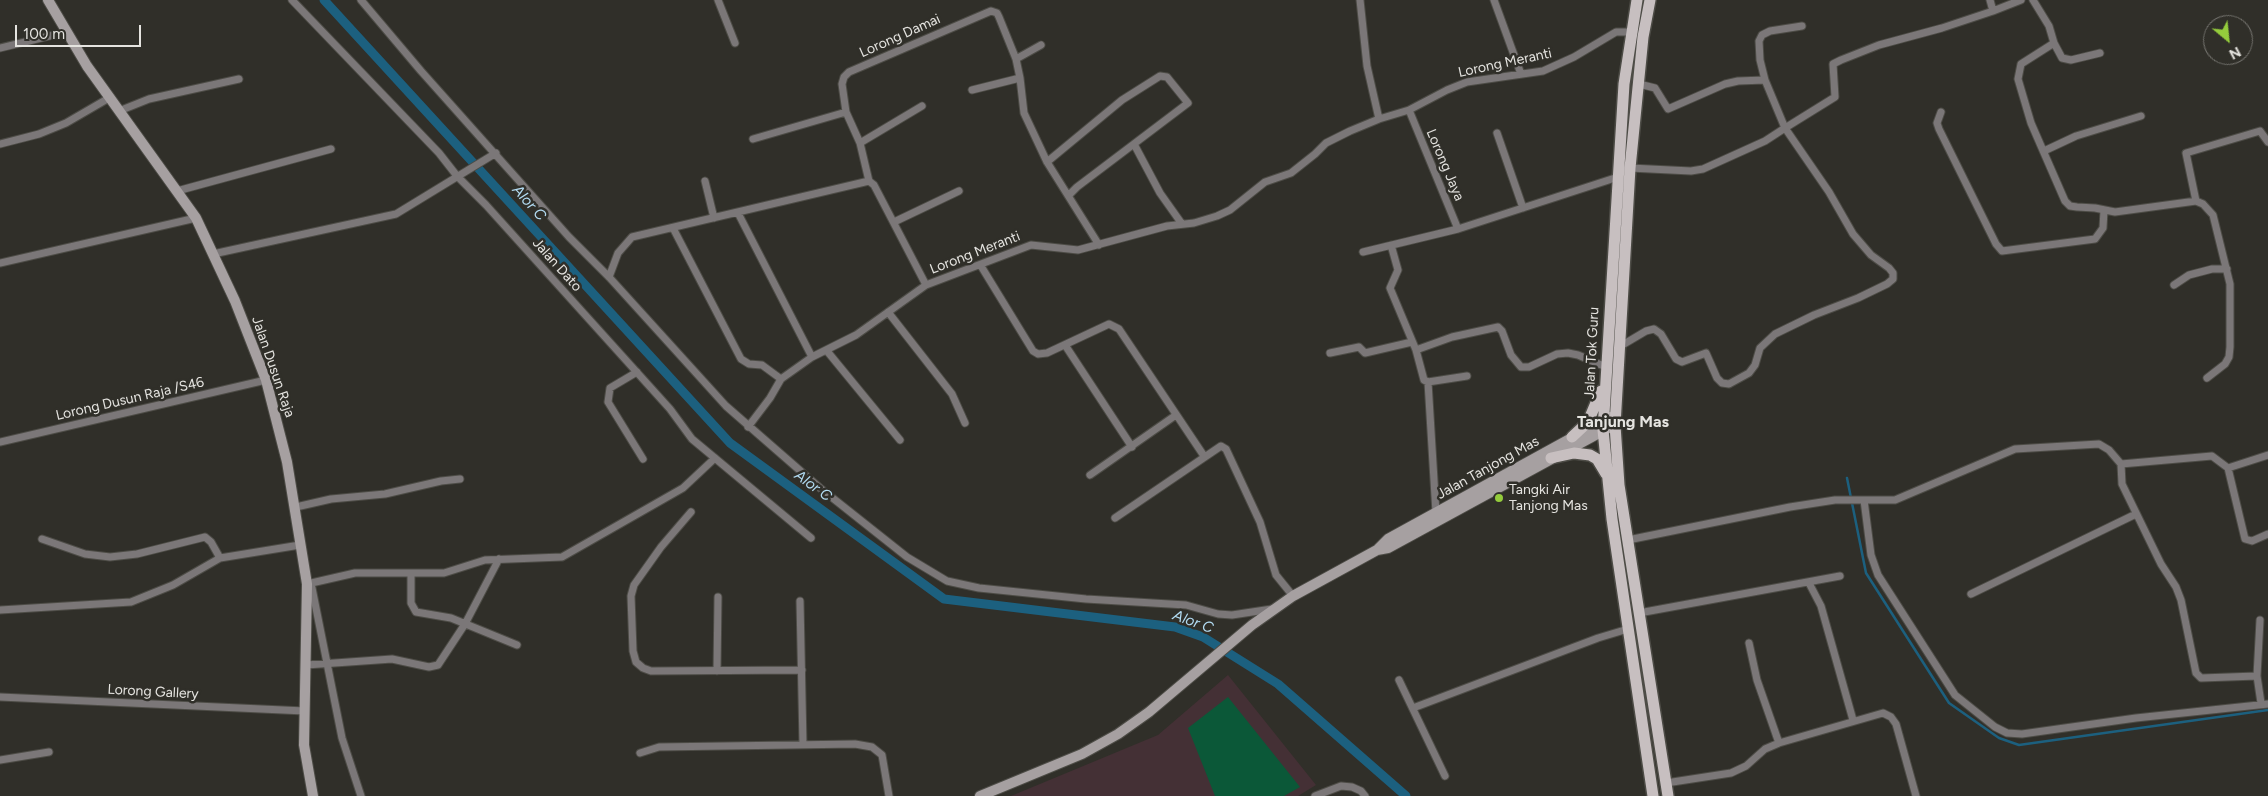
<!DOCTYPE html>
<html>
<head>
<meta charset="utf-8">
<style>
  body { margin:0 }
  #map { position:relative; width:2268px; height:796px; overflow:hidden; background:#302f29; font-family:Figtree,sans-serif }
  canvas { display:block }
  .north { position:absolute; left:2203px; top:15px; width:50px; height:50px; box-sizing:border-box; background:#302f29; border:1px solid #787772; border-radius:50%; rotate:152deg; font-size:14px; font-weight:700; line-height:20px; text-align:center; color:#e5e4e0 }
  .north::after { content:''; display:block; margin:auto; width:18px; height:22px; background:#94cc3c; clip-path:polygon(50% 0,100% 100%,50% 72%,0 100%) }
  .scale { position:absolute; left:15px; top:25px; width:126px; height:22px; box-sizing:border-box; border:2px solid #e5e4e0; border-top:0; padding-left:6px; font-size:15px; line-height:18px; white-space:nowrap; color:#e5e4e0; -webkit-text-stroke:4px #302f29; paint-order:stroke }
</style>
</head>
<body>
<div id="map">
<canvas width="2268" height="796"></canvas>
<div class="north">N</div>
<div class="scale">100 m</div>
</div>
<script>
const context = document.querySelector('canvas').getContext('2d');
context.lineJoin = 'round';
function paint(path, color) { context.fillStyle = color; context.fill(path, 'evenodd'); }
const poly = rows => new Path2D(rows.map(r => 'M' + r).join(''));
function trace(path, color, width, dash) { context.strokeStyle = color; context.lineWidth = width; context.lineCap = dash ? 'butt' : 'round'; context.setLineDash(dash || []); context.stroke(path); }
function write(font, color, halo, rows, align = 'center') {
  context.font = font + ' Figtree,sans-serif'; context.lineWidth = 5; context.setLineDash([]); context.textBaseline = 'middle'; context.strokeStyle = halo; context.fillStyle = color; for (const [text, x, y, turn = 0] of rows) {
    context.save(); context.translate(x, y); context.rotate((+turn || 0) * Math.PI / 180); context.textAlign = isNaN(turn) ? turn : align; if (halo) context.strokeText(text, 0, 0); context.fillText(text, 0, 0); context.restore();
  }
}
const education = poly([
  [1228,675,1316,785,1298,796,1011,796,1158,735]
]);
const green = poly([
  [1228,697,1300,787,1284,796,1215,796,1188,728]
]);
const stream = poly([
  [1847,478,1866,573,1949,703,1999,738,2019,745,2268,710]
]);
const canal = poly([
  [324,0,730,443,944,599,1175,627,1203,637,1278,684,1406,796]
]);
const street = poly([
  [292,0,439,153,457,176,486,205,670,409,692,439,811,538],
  [361,0,421,71,569,237,609,277,726,406,820,488,907,557,947,581,979,588,1086,599,1186,605,1218,614,1232,615,1272,609],
  [718,0,735,43],
  [1360,0,1367,66,1379,119],
  [1494,0,1521,74],
  [1990,0,1993,11,2021,0],
  [2033,0,2049,26,2054,43,2021,64,2018,79,2031,123,2065,201,2070,206,2077,207,2095,208,2115,212,2196,201,2203,204,2213,215,2230,284,2230,347,2229,357,2225,364,2207,378],
  [1802,26,1770,31,1762,35,1759,41,1760,60,1765,80,1785,128,1835,97,1833,64,1841,60,1879,45,1942,28,1993,11],
  [2054,43,2062,58,2071,60,2100,53],
  [0,48,66,32],
  [1016,59,1041,45],
  [1639,84,1655,88,1668,109,1725,84,1738,81,1765,80],
  [972,90,1020,78],
  [1409,110,1458,229],
  [119,111,149,99,239,79],
  [1941,112,1937,123,1939,129,1996,244,2002,251,2095,239,2103,228,2104,210],
  [1497,133,1523,208],
  [753,139,846,112],
  [860,143,922,106],
  [0,144,39,134,66,123,109,98],
  [1134,144,1160,193,1182,224],
  [2044,151,2076,136,2141,116],
  [1047,162,1122,100,1160,76,1167,77,1188,103,1077,187,1069,195],
  [705,181,714,218],
  [869,181,860,143,846,112,842,84,844,77,849,72,991,11,997,13,999,17,1016,59,1020,78,1024,113,1047,162,1099,245],
  [177,191,331,149],
  [2196,201,2186,153,2260,131,2268,142],
  [738,213,812,357],
  [894,222,959,191],
  [673,228,741,359,749,364,762,365,781,379],
  [1391,245,1398,270,1390,288,1416,350],
  [1363,252,1458,229,1618,177],
  [213,254,396,214,496,153],
  [0,263,196,218],
  [981,266,1033,351,1038,354,1047,353,1109,324,1119,329,1204,456],
  [609,277,618,253,632,237,869,181,874,185,926,285],
  [2174,285,2189,275,2212,269,2227,269],
  [888,312,952,394,965,423],
  [1065,345,1132,447],
  [1619,347,1646,331,1654,329,1661,334,1676,359,1682,362,1706,353,1717,378,1722,383,1729,384,1749,373,1755,365,1760,348,1775,334,1814,315,1858,298,1887,284,1893,279,1893,273,1889,268,1871,255,1853,234,1829,192,1785,128,1765,141,1703,169,1691,171,1630,168],
  [827,351,900,440],
  [1330,353,1359,347,1365,353,1412,342],
  [637,372,610,388,608,402,643,459],
  [1467,376,1428,382,1424,380,1416,350,1452,337,1498,327,1502,331,1511,355,1521,367,1529,367,1557,354,1568,353,1578,355,1606,367],
  [1428,382,1436,513],
  [748,427,770,398,781,379,812,357,856,335,926,285,1031,245,1078,250,1167,226,1194,223,1217,216,1230,210,1265,182,1291,173,1315,154,1326,143,1350,131,1379,119,1409,110,1447,90,1467,82,1543,71,1574,57,1616,32,1634,32],
  [0,442,266,380],
  [2121,464,2212,456,2228,468,2245,539,2252,541,2268,534],
  [2228,468,2268,455],
  [1090,475,1176,415],
  [1864,500,1871,555,1878,575,1955,695,1995,727,2007,733,2022,734,2136,718,2268,704],
  [296,507,331,499,385,494,441,481,460,479],
  [691,512,661,547,634,585,631,596,633,651,636,662,643,668,651,671,802,670],
  [1115,518,1221,446,1226,449,1260,522,1276,575,1293,596],
  [42,539,85,554,110,557,137,554,205,537,211,542,220,558],
  [1628,540,1790,507,1835,500,1895,500,2015,449,2099,444,2109,450,2121,464,2122,484,2161,564,2176,587,2181,600,2196,673,2201,678,2257,676],
  [411,573,411,603,416,612,451,618,517,645],
  [311,583,342,738,361,796],
  [1809,583,1821,606,1853,720],
  [307,584,355,573,444,573,485,560,562,557,683,488,715,458],
  [1971,594,2136,514],
  [800,601,803,745],
  [0,610,131,602,173,585,220,558,300,545],
  [1639,613,1840,576],
  [2260,620,2257,676,2261,703],
  [1749,643,1757,680,1779,743],
  [306,665,392,659,429,667,438,665,465,624,499,559],
  [717,671,718,597],
  [1399,680,1445,776],
  [0,697,305,711],
  [1413,708,1598,638,1628,629],
  [640,753,659,747,855,744,872,747,882,755,889,796],
  [0,760,49,752],
  [1666,783,1731,773,1746,766,1765,749,1779,743,1883,713,1891,717,1896,724,1916,796],
  [1315,796,1341,786,1352,787,1361,791,1365,796]
]);
const secondary = poly([
  [48,0,87,66,196,218,235,301,266,380,287,462,307,584,304,745,313,796],
  [1377,550,1388,539,1610,417],
  [980,796,1082,754,1118,734,1149,712,1252,625,1293,596,1377,550,1388,548,1610,427]
]);
const primary = poly([
  [1637,0,1624,84,1603,430,1612,519,1653,796],
  [1650,0,1643,37,1630,168,1615,425,1619,485,1668,796],
  [1572,437,1588,422,1601,391],
  [1551,458,1574,453,1590,455,1597,459,1606,474]
]);
const markers = [
  [1499,498,5,"#94cc3c"]
];
const streetNames = [
  ["Lorong Damai",900,36,-24],
  ["Lorong Meranti",1505,63,-12],
  ["Lorong Jaya",1445,165,67],
  ["Lorong Meranti",975,253,-21],
  ["Jalan Dato",557,265,48],
  ["Jalan Tok Guru",1592,353,-87],
  ["Jalan Dusun Raja",273,367,71],
  ["Lorong Dusun Raja /S46",130,399,-13],
  ["Jalan Tanjong Mas",1488,468,-29],
  ["Lorong Gallery",153,692,3]
];
const poiNames = [
  ["Tangki Air",1509,490],
  ["Tanjong Mas",1509,506]
];
const waterNames = [
  ["Alor C",529,203,48],
  ["Alor C",813,486,36],
  ["Alor C",1193,622,20]
];
const quarterNames = [
  ["Tanjung Mas",1623,422]
];
paint(education, '#443035');
paint(green, '#0b5838');
trace(stream, '#1c607f', 2.5);
trace(canal, '#1c607f', 9);
trace(street, '#4d4c46', 9);
trace(secondary, '#4d4c46', 12);
trace(primary, '#4d4c46', 14);
trace(street, '#7b7778', 7);
trace(secondary, '#a6a0a1', 10);
trace(primary, '#c7bfc0', 11);
for (const [x, y, r, color] of markers) { const dot = new Path2D(); dot.arc(x, y, r, 0, 2 * Math.PI); context.fillStyle = color; context.fill(dot); trace(dot, '#302f29', 2); }
write('14px', '#e5e4e0', '#302f29', streetNames);
write('14px', '#e5e4e0', '#302f29', poiNames, 'left');
write('italic 15px', '#b2dbf2', '#302f29', waterNames);
write('bold 16px', '#e5e4e0', '#302f29', quarterNames);
</script>
</body>
</html>
